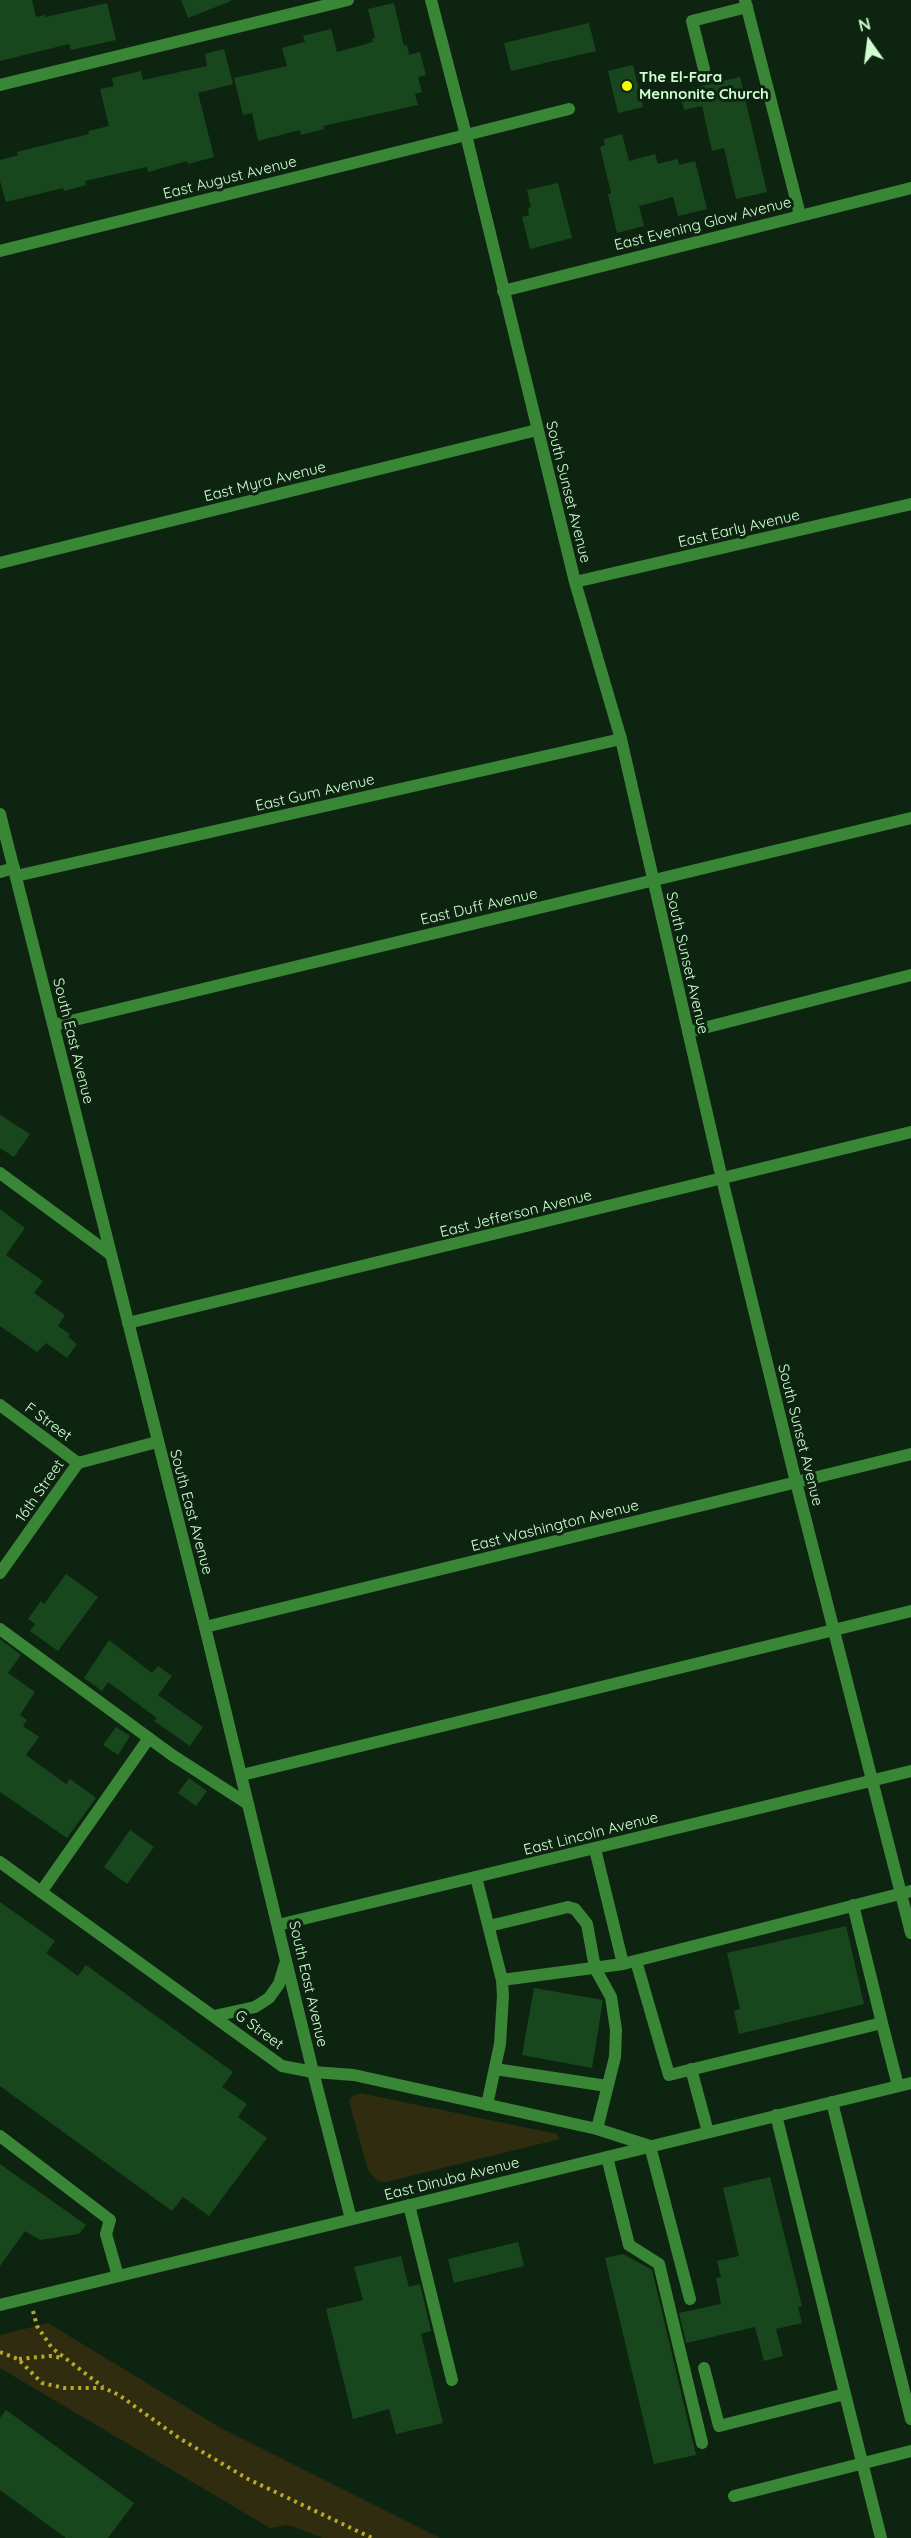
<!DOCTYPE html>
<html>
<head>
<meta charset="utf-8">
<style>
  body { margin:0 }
  #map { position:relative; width:911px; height:2538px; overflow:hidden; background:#0d2510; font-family:Quicksand,sans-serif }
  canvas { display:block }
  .north { position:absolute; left:839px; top:12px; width:60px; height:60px; -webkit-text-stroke:4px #0d2510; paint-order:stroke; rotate:346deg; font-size:16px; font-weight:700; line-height:24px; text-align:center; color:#d1ffd3 }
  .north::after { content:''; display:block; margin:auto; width:21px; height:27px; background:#d1ffd3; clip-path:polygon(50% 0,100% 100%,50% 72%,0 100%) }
</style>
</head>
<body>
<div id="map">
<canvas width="911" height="2538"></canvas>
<div class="north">N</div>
</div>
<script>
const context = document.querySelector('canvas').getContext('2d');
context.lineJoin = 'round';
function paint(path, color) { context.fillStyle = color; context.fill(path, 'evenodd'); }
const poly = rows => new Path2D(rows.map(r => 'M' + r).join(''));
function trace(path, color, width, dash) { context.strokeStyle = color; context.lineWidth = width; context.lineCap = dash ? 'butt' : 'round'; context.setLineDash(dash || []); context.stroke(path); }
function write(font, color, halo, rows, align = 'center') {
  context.font = font + ' Quicksand,sans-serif'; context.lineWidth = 6; context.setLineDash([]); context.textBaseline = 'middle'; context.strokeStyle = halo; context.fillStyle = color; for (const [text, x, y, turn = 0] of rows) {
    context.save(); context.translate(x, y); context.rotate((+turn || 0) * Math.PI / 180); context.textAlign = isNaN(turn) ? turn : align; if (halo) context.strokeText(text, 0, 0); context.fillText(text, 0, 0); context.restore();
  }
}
const green = poly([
  [360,2093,557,2134,560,2139,386,2182,378,2181,368,2170,349,2101,352,2096],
  [48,2323,219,2427,440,2538,323,2538,288,2525,270,2528,0,2368,0,2335]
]);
const building = poly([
  [0,0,32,0,36,17,45,15,45,17,107,3,116,40,71,50,69,44,0,61],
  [181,0,231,0,231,1,188,18],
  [394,3,404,46,407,45,409,55,420,52,426,75,418,77,422,92,415,94,418,105,323,126,324,129,301,135,300,130,258,141,252,113,243,115,234,78,287,66,282,48,305,42,303,36,331,29,337,52,373,42,372,39,375,38,368,9],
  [589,23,596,51,511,71,504,43],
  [224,49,233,84,198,93,214,157,188,164,187,161,148,172,147,167,85,181,86,185,64,191,63,188,6,202,0,181,0,160,18,155,17,152,89,134,88,131,109,126,100,89,114,86,112,78,141,71,143,80,207,66,205,54],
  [633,65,643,107,618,113,608,71],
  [740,77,767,192,736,199,724,148,712,151,702,106,684,110,679,91],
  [622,134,629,161,655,154,658,164,678,159,679,165,695,161,707,209,678,216,673,197,639,206,644,226,617,233,608,194,611,193,600,147,605,145,604,139],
  [558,183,572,238,530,249,522,217,529,215,528,208,531,207,527,190],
  [0,1115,30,1134,14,1157,0,1148],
  [0,1209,25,1228,6,1255,43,1281,34,1293,65,1315,58,1326,70,1334,68,1337,77,1344,67,1358,46,1343,37,1352,0,1326],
  [66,1574,98,1597,58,1651,30,1631,35,1624,28,1619,41,1601,44,1604],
  [0,1639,21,1655,8,1673,35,1692,20,1715,27,1720,23,1726,39,1737,26,1755,66,1784,70,1779,96,1798,67,1838,0,1792],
  [109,1640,152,1673,158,1666,172,1676,158,1695,203,1727,190,1746,154,1721,157,1718,108,1682,102,1691,84,1678],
  [116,1727,130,1736,118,1755,103,1745],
  [189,1778,207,1791,196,1806,178,1793],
  [130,1830,154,1847,127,1884,104,1867],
  [0,1902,55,1941,46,1953,78,1976,86,1965,233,2072,222,2087,247,2104,238,2117,267,2138,209,2216,183,2197,172,2211,0,2086],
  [846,1926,864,2004,739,2034,734,2011,740,2009,727,1953],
  [534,1988,603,2000,592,2068,522,2055],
  [0,2164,86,2225,79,2234,40,2240,25,2231,0,2266],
  [770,2177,802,2306,798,2307,802,2323,776,2329,783,2356,764,2361,755,2327,686,2343,679,2313,721,2304,716,2278,721,2277,717,2261,739,2256,723,2188],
  [518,2242,524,2266,454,2283,448,2259],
  [623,2254,652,2270,696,2455,654,2464,605,2258],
  [401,2256,409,2287,420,2284,431,2331,421,2334,443,2423,396,2434,389,2409,353,2419,326,2309,363,2300,354,2267],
  [6,2410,134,2503,108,2538,66,2538,0,2490,0,2418]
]);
const path = poly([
  [33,2311,37,2326,52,2348,103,2387],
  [0,2352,18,2359,42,2383,64,2388,104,2388,119,2395,179,2438,248,2479,372,2538],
  [19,2359,50,2356,62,2358]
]);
const service = poly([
  [704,69,692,21,747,7],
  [0,85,348,0],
  [466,135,569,109],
  [688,1032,911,975],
  [0,1173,110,1254],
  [0,1629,172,1755,248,1804],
  [242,1775,911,1611],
  [595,1849,623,1964,911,1891],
  [476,1877,502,1980,503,1996,500,2044,487,2105],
  [41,1892,149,1738],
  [489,1926,568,1907,575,1909,587,1924,595,1968,611,1997,616,2030,615,2057,597,2129],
  [636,1961,669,2075,882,2023,853,1905],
  [502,1980,623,1964],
  [882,2023,898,2086],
  [495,2069,607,2086],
  [691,2069,708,2132],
  [832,2102,911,2419],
  [0,2136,110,2220,106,2234,118,2276],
  [650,2146,690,2299],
  [607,2157,629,2245,659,2264,702,2443],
  [409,2205,452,2380],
  [704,2368,719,2426,845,2394,776,2115],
  [845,2394,881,2538],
  [734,2496,911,2451]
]);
const minor = poly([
  [431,0,466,135,575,582,621,739,722,1179,796,1482,911,1933],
  [745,0,800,215],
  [0,251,466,135],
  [503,291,911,188],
  [0,563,537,430],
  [575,582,911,504],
  [0,872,14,868],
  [16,876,621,739],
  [54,1025,911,818],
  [128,1323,911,1132],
  [0,1405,78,1463],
  [0,1573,78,1463,157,1442],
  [205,1627,911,1454],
  [278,1925,911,1771],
  [313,2072,354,2075,597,2129,650,2146]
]);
const tertiary = poly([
  [0,814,205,1627,313,2072,351,2219],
  [0,1862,282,2066,313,2072],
  [214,2016,255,2007,269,1998,279,1984,286,1961],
  [0,2305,911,2083]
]);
const markers = [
  [627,86,6,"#f6fc00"]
];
const poiNames = [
  ["The El-Fara",639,77],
  ["Mennonite Church",639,94]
];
const streetNames = [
  ["East August Avenue",230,178,-14],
  ["East Evening Glow Avenue",703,224,-14],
  ["East Myra Avenue",265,482,-14],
  ["South Sunset Avenue",568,492,76],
  ["East Early Avenue",739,529,-13],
  ["East Gum Avenue",315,793,-13],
  ["East Duff Avenue",479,907,-13],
  ["South Sunset Avenue",687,963,77],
  ["South East Avenue",73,1041,76],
  ["East Jefferson Avenue",516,1214,-14],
  ["F Street",48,1422,36],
  ["South Sunset Avenue",800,1435,76],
  ["16th Street",40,1491,-55],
  ["South East Avenue",191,1512,75],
  ["East Washington Avenue",555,1526,-14],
  ["East Lincoln Avenue",591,1834,-14],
  ["South East Avenue",308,1984,77],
  ["G Street",259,2030,36],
  ["East Dinuba Avenue",452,2179,-14]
];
paint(green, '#2f2c10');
paint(building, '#18471e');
trace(path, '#bca828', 4, [3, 4.5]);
trace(service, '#398636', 12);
trace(minor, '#398636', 12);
trace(tertiary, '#398636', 12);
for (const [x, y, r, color] of markers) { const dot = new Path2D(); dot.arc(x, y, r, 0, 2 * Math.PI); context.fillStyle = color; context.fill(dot); trace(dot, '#0d2510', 2); }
write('bold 15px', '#d1ffd3', '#0d2510', poiNames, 'left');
write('15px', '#d1ffd3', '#0d2510', streetNames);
</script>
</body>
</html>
